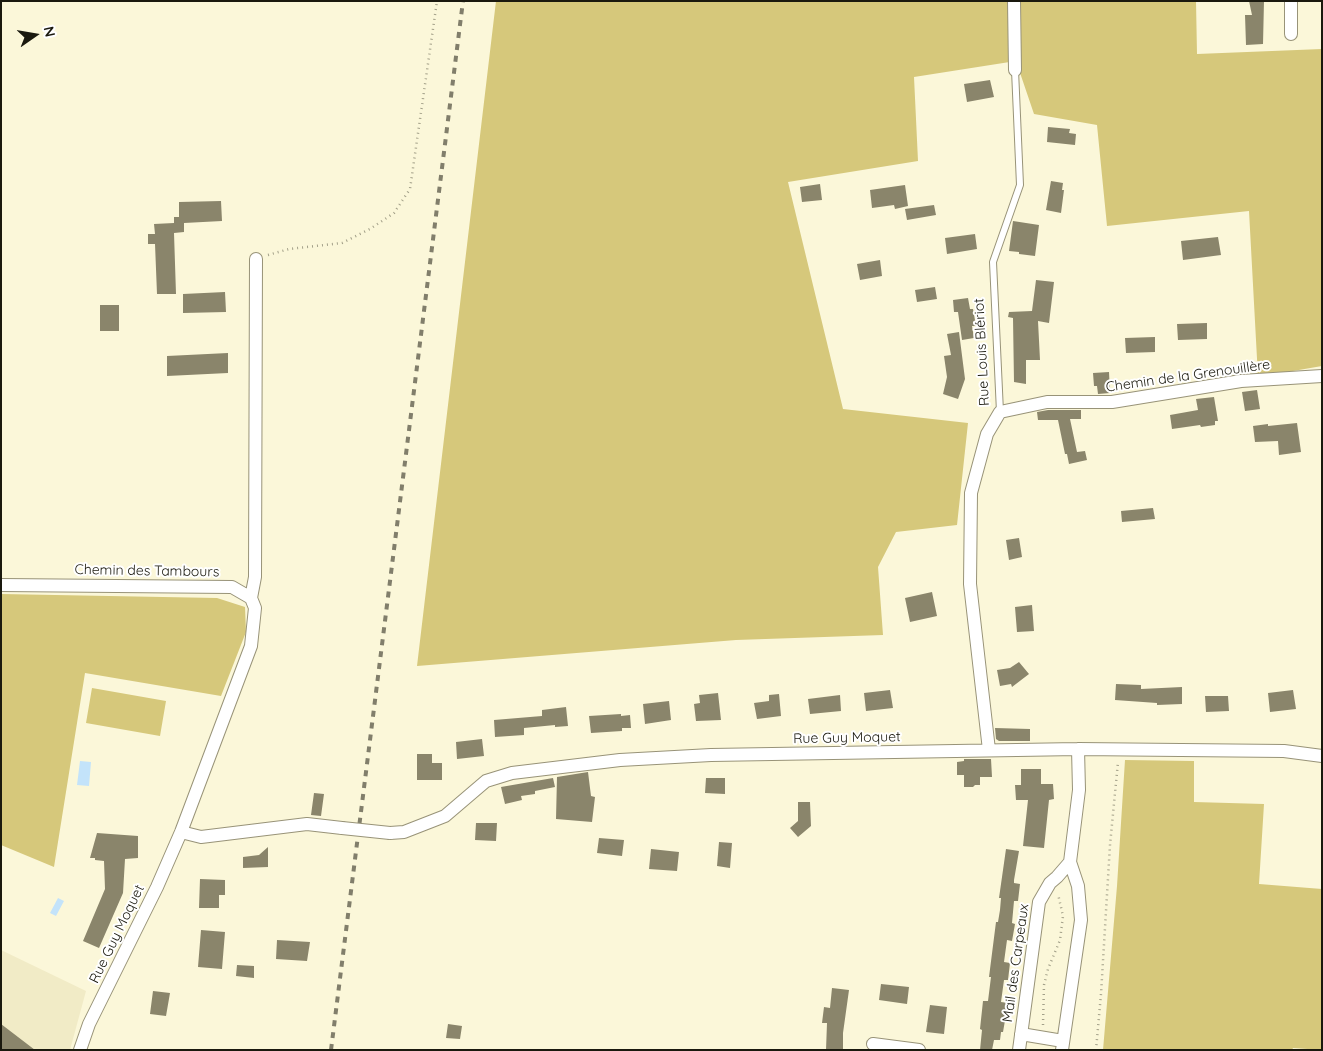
<!DOCTYPE html>
<html>
<head>
<meta charset="utf-8">
<style>
  body { margin:0 }
  #map { position:relative; width:1323px; height:1051px; overflow:hidden; background:#fbf7d9; font-family:Quicksand,sans-serif }
  canvas { display:block }
  .frame { position:absolute; inset:0; border:2px solid #1a190e; pointer-events:none }
  .north { position:absolute; left:10px; top:10px; width:50px; height:50px; -webkit-text-stroke:4px #fff; paint-order:stroke; rotate:77deg; font-size:14px; font-weight:700; line-height:20px; text-align:center; color:#1a190e }
  .north::after { content:''; display:block; margin:auto; width:18px; height:22px; background:#1a190e; clip-path:polygon(50% 0,100% 100%,50% 72%,0 100%) }
</style>
</head>
<body>
<div id="map">
<canvas width="1323" height="1051"></canvas>
<div class="frame"></div>
<div class="north">N</div>
</div>
<script>
const context = document.querySelector('canvas').getContext('2d');
context.lineJoin = 'round';
function paint(path, color) { context.fillStyle = color; context.fill(path, 'evenodd'); }
const poly = rows => new Path2D(rows.map(r => 'M' + r).join(''));
function trace(path, color, width, dash) { context.strokeStyle = color; context.lineWidth = width; context.lineCap = dash ? 'butt' : 'round'; context.setLineDash(dash || []); context.stroke(path); }
function write(font, color, halo, rows, align = 'center') {
  context.font = font + ' Quicksand,sans-serif'; context.lineWidth = 4; context.setLineDash([]); context.textBaseline = 'middle'; context.strokeStyle = halo; context.fillStyle = color; for (const [text, x, y, turn = 0] of rows) {
    context.save(); context.translate(x, y); context.rotate((+turn || 0) * Math.PI / 180); context.textAlign = isNaN(turn) ? turn : align; if (halo) context.strokeText(text, 0, 0); context.fillText(text, 0, 0); context.restore();
  }
}
const built = poly([
  [1,950,86,991,70,1050,1,1050]
]);
const green = poly([
  [496,1,1196,1,1197,54,1322,49,1322,366,1258,377,1249,211,1107,226,1097,125,1034,114,1016,61,914,77,918,161,788,182,843,409,968,423,957,525,896,532,878,567,883,635,736,640,417,666],
  [1,594,217,598,245,607,246,632,221,696,85,673,54,867,1,845],
  [92,688,166,701,160,736,86,723],
  [1125,760,1194,761,1194,802,1264,804,1259,884,1322,889,1322,1050,1293,1048,1292,1050,1103,1050,1117,886]
]);
const water = poly([
  [80,761,91,762,89,786,77,785],
  [58,898,64,901,56,916,50,913]
]);
const building = poly([
  [1249,1,1264,1,1263,44,1246,45,1245,15,1252,15],
  [990,80,994,97,967,102,964,84],
  [1048,127,1070,129,1069,133,1076,134,1075,145,1047,142],
  [1051,181,1063,183,1062,190,1064,190,1061,213,1046,210],
  [820,184,822,200,802,202,800,187],
  [905,185,908,206,895,209,894,205,872,208,870,190],
  [221,201,222,221,184,223,184,232,174,233,176,294,157,294,155,244,148,244,148,234,155,234,154,224,174,223,174,217,179,217,179,202],
  [934,205,936,215,907,220,905,209],
  [1013,221,1039,225,1035,256,1019,254,1019,252,1009,251],
  [975,234,977,249,947,254,945,238],
  [1218,237,1221,255,1183,260,1181,241],
  [880,260,882,276,860,280,857,264],
  [1036,280,1054,282,1049,323,1038,321,1040,360,1026,360,1026,384,1014,382,1013,318,1008,317,1009,312,1032,311],
  [935,287,937,299,917,302,915,290],
  [225,292,226,312,183,313,183,294],
  [968,298,970,309,973,309,976,326,972,326,974,338,962,340,958,312,954,312,953,300],
  [100,305,119,305,119,331,100,331],
  [1207,323,1207,339,1178,340,1177,324],
  [959,332,965,379,958,399,943,394,947,377,944,356,951,355,947,334],
  [1155,337,1155,352,1126,353,1125,338],
  [228,353,228,373,167,376,167,356],
  [1109,372,1110,393,1098,394,1097,386,1094,386,1093,373],
  [1257,390,1260,409,1245,411,1242,392],
  [1214,397,1218,421,1215,421,1215,425,1201,427,1200,425,1172,429,1170,415,1198,410,1196,399],
  [1048,410,1081,410,1081,419,1070,419,1077,452,1085,451,1087,460,1069,464,1067,454,1065,454,1058,420,1038,420,1037,412],
  [1297,423,1301,452,1279,455,1278,441,1255,442,1253,426,1268,424,1268,426],
  [1153,508,1155,519,1122,522,1121,511],
  [1019,538,1022,557,1009,560,1006,540],
  [932,592,937,616,910,622,905,598],
  [1032,605,1034,631,1017,632,1015,607],
  [1019,662,1029,674,1012,687,1011,684,1000,686,997,670,1010,668],
  [1116,684,1141,685,1141,689,1182,687,1182,704,1157,705,1157,703,1115,700],
  [890,690,893,708,866,711,864,693],
  [1293,690,1296,709,1270,712,1268,693],
  [718,693,721,720,696,721,694,704,700,703,699,695],
  [779,694,781,716,757,719,754,703,769,701,769,695],
  [840,695,841,711,810,714,808,699],
  [1205,696,1228,696,1229,711,1206,712],
  [669,701,671,720,645,724,643,704],
  [566,707,568,726,555,727,555,725,524,728,524,735,495,737,494,720,542,716,542,710],
  [621,714,621,716,630,715,631,728,622,728,622,731,591,733,589,716],
  [995,728,1030,729,1030,741,999,741,996,739],
  [482,739,484,756,457,759,456,742],
  [417,754,432,754,432,763,442,763,442,780,417,780],
  [964,759,991,759,992,777,980,777,980,785,975,785,973,787,964,787,964,775,957,775,957,762,964,761],
  [1021,769,1041,769,1041,784,1053,784,1054,799,1049,800,1044,848,1023,846,1028,800,1016,800,1015,785,1021,785],
  [588,772,591,796,595,797,592,822,556,819,557,777],
  [553,778,555,787,535,791,535,794,521,796,522,800,505,804,501,787],
  [706,778,725,778,725,794,705,793],
  [314,793,324,794,321,816,311,815],
  [798,802,810,802,811,826,798,837,790,828,798,821],
  [476,823,497,823,496,841,475,840],
  [97,833,138,836,138,858,125,859,123,893,99,948,83,941,105,889,104,861,95,860,95,858,90,858],
  [599,838,624,840,622,856,597,853],
  [719,842,732,843,730,868,717,866],
  [268,847,268,867,243,868,243,857,259,855],
  [651,849,679,852,677,871,649,869],
  [1006,849,1019,851,1014,880,1014,883,1020,884,1018,901,1014,901,1012,923,1015,924,1012,941,1007,940,1004,962,1010,963,1008,980,1004,980,1001,1002,1008,1003,1003,1032,1001,1032,1000,1040,994,1040,992,1050,980,1050,982,1030,980,1029,983,1001,988,1001,991,977,989,977,996,922,998,922,1000,910,1001,898,999,898],
  [200,879,225,880,225,895,219,895,219,908,199,908],
  [201,930,225,932,222,969,198,967],
  [277,940,310,942,307,961,276,959],
  [237,965,254,966,254,978,236,976],
  [881,984,909,987,907,1004,879,1000],
  [832,988,849,990,843,1033,843,1050,826,1050,827,1023,822,1023,824,1007,830,1008],
  [153,991,170,993,166,1016,150,1014],
  [930,1005,947,1007,944,1034,926,1032],
  [1,1024,35,1050,1,1050],
  [448,1024,462,1026,460,1039,446,1038]
]);
const path = poly([
  [268,255,289,249,342,243,370,229,394,213,410,189,437,1],
  [1043,1025,1044,985,1048,969,1060,940,1063,916,1058,894],
  [1096,1050,1101,994,1110,845,1118,762]
]);
const service = poly([
  [1000,412,993,262,1020,185,1015,70]
]);
const minor = poly([
  [1014,1,1015,70],
  [1291,34,1291,1],
  [1,585,232,587,251,598,255,608,251,646,181,832,157,887,89,1024,80,1050],
  [251,598,255,577,256,259],
  [989,750,970,584,971,493,987,434,1000,412,1047,402,1112,402,1241,381,1322,376],
  [181,832,201,837,307,824,342,828],
  [390,833,404,832,445,816,486,781,512,773,620,760,711,755,1078,749,1284,751,1322,756],
  [1070,862,1079,790,1078,749],
  [1021,1034,1063,1041],
  [873,1044,919,1050],
  [1019,1050,1039,902,1050,883,1057,877,1070,862,1078,886,1081,920,1062,1050]
]);
const rail = poly([
  [331,1050,463,1]
]);
const minorBridge = poly([
  [342,828,390,833]
]);
const streetNames = [
  ["Rue Louis Blériot",982,352,-93],
  ["Chemin de la Grenouillère",1188,376,-8],
  ["Chemin des Tambours",147,571,1],
  ["Rue Guy Moquet",847,738,-1],
  ["Rue Guy Moquet",117,934,-64],
  ["Mail des Carpeaux",1016,963,-82]
];
paint(built, '#f1ebc6');
paint(green, '#d6c87b');
paint(water, '#c3e3fa');
paint(building, '#8a856b');
trace(service, '#989378', 8);
trace(minor, '#989378', 14);
trace(path, '#a3a089', 2.5, [1, 4]);
trace(service, '#fff', 6);
trace(minor, '#fff', 12);
trace(rail, '#817e6b', 4, [6, 6]);
trace(minorBridge, '#989378', 14, []);
trace(minorBridge, '#fff', 12);
write('14px', '#1a190e', '#fff', streetNames);
</script>
</body>
</html>
